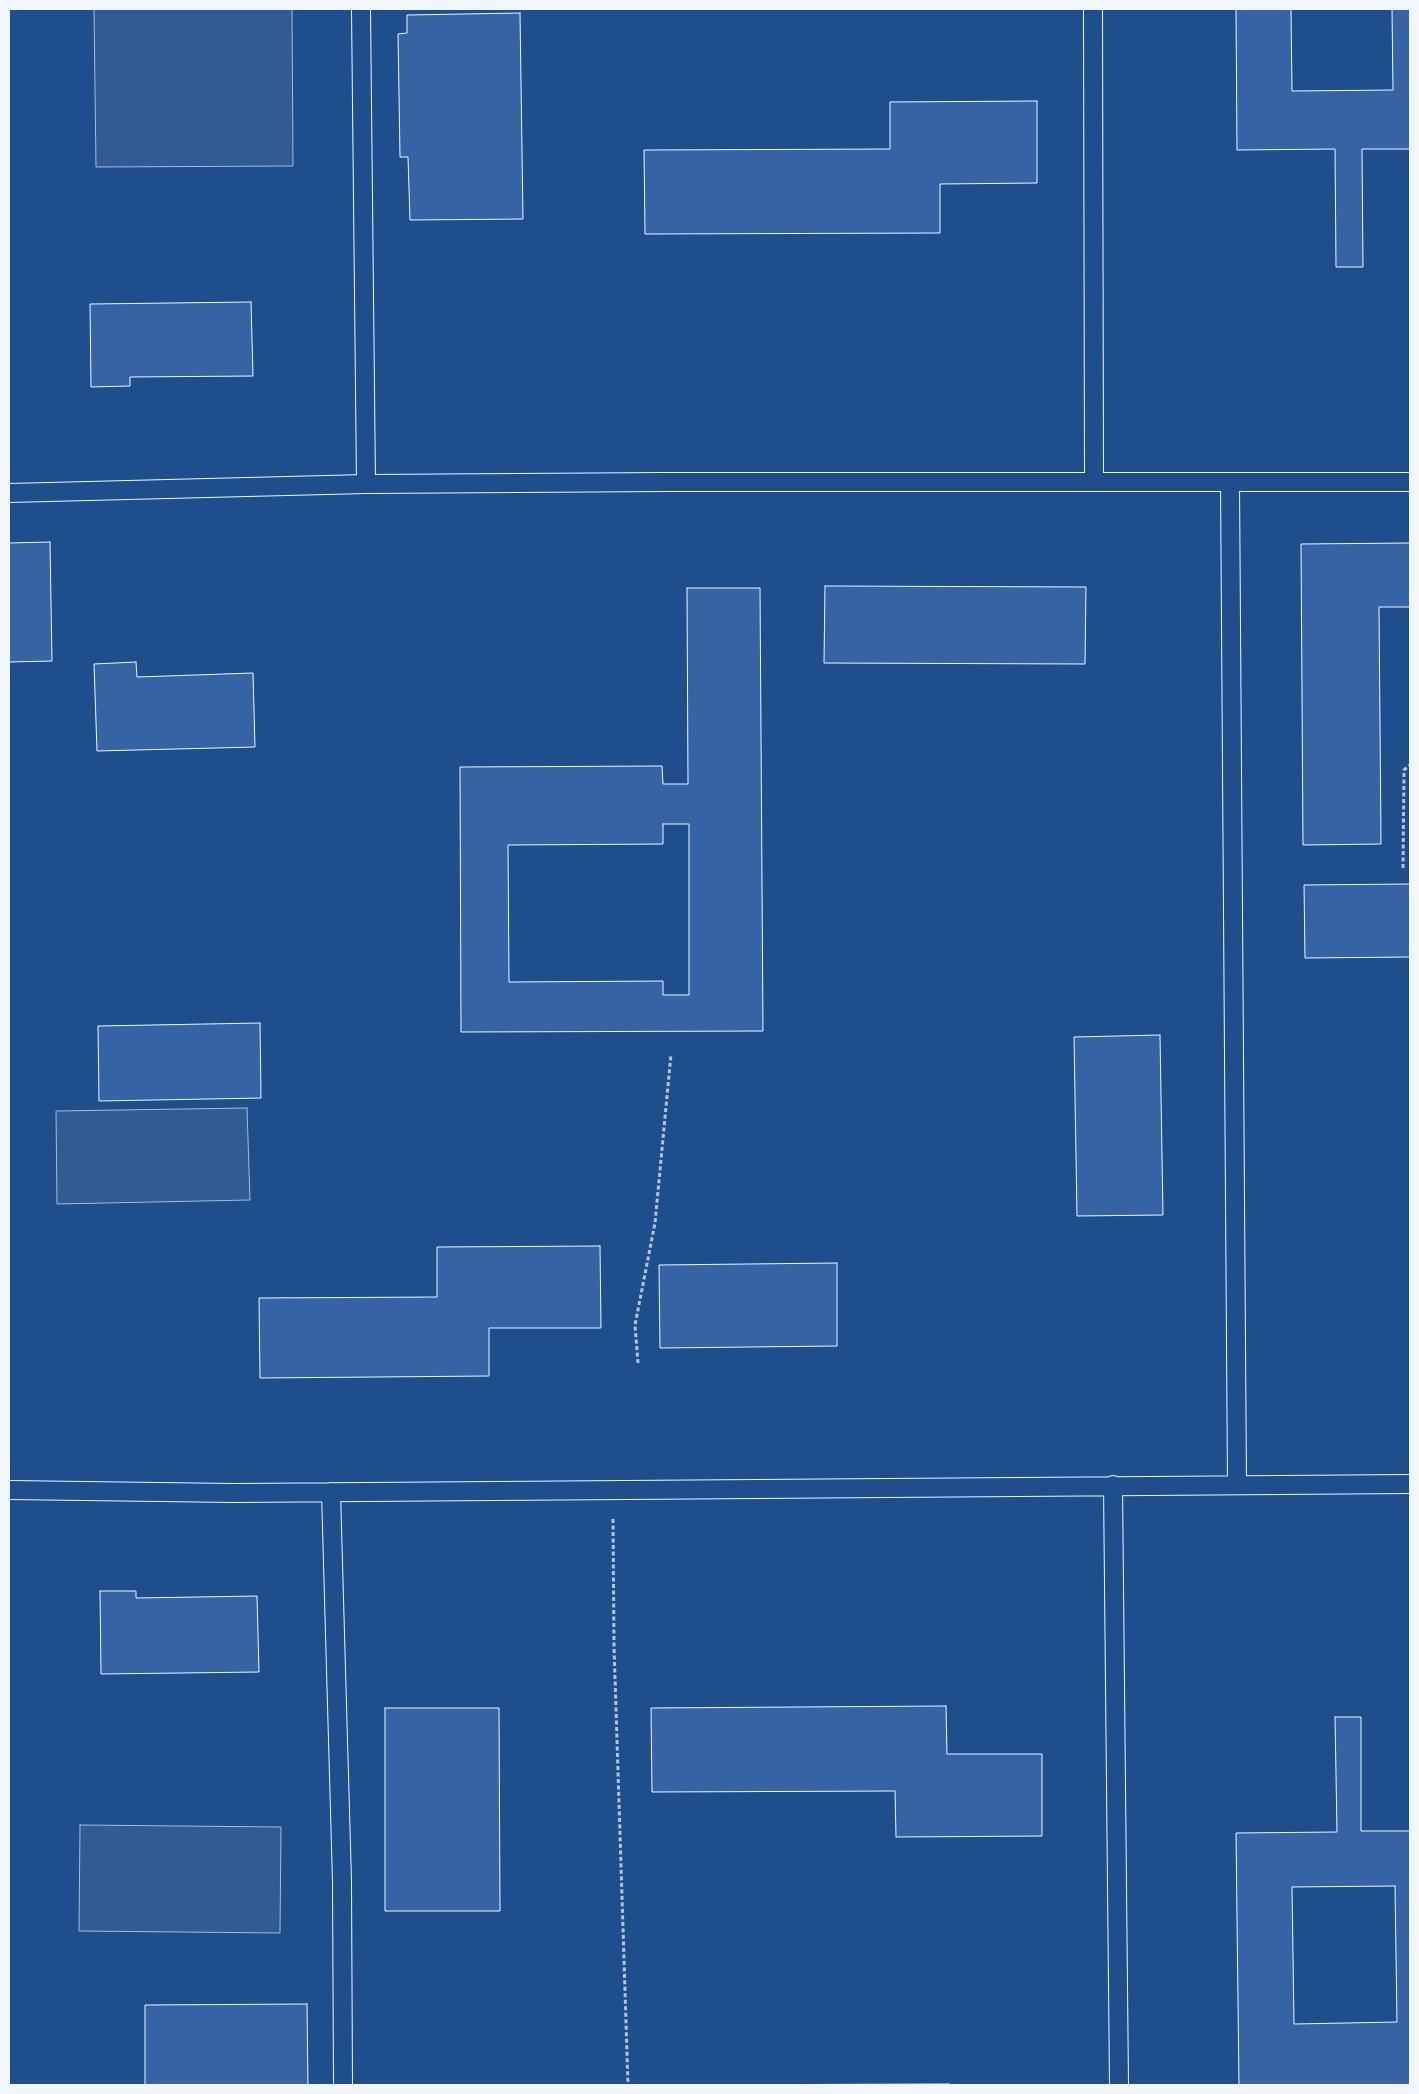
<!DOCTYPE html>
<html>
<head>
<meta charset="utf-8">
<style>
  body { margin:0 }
  #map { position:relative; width:1419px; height:2094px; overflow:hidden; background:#1f4e8c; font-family:"Libre Baskerville",serif }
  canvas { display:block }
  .frame { position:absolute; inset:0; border:10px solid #f2f6ff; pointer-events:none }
</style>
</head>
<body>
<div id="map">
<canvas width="1419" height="2094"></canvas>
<div class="frame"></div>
</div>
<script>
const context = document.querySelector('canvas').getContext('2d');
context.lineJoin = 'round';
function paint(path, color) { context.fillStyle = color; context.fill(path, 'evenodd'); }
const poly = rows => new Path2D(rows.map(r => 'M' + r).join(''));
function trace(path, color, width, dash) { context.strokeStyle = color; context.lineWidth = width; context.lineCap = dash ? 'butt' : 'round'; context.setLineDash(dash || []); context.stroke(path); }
const built = poly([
  [94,9,292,9,293,166,96,167,94,9],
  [247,1108,250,1200,57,1204,56,1111,247,1108],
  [80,1825,281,1827,280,1933,79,1931,80,1825]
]);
const building = poly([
  [1236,9,1291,9,1292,91,1393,90,1392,9,1410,9,1410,149,1362,149,1363,267,1336,267,1335,149,1237,150,1236,9],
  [520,13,523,219,410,220,408,157,400,157,398,34,407,33,407,15,520,13],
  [1037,101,1037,183,940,184,940,233,645,234,644,150,890,149,890,102,1037,101],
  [251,302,253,376,130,377,130,386,91,387,90,304,251,302],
  [50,542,52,661,9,662,9,543,50,542],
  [1410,543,1410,607,1379,607,1381,844,1303,845,1301,544,1410,543],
  [825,586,1086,587,1085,664,824,663,825,586],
  [687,588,760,588,763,1031,461,1032,460,767,662,766,663,784,688,784,687,588],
  [663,824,689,824,689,995,663,995,663,981,509,982,508,845,663,844,663,824],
  [136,662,137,677,253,673,255,747,97,751,94,664,136,662],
  [1410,884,1410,957,1305,958,1304,885,1410,884],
  [260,1023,261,1098,99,1101,98,1026,260,1023],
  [1160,1035,1163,1215,1077,1216,1074,1037,1160,1035],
  [600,1246,601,1328,489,1328,489,1376,260,1378,259,1298,437,1297,437,1247,600,1246],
  [837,1263,837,1346,660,1348,659,1265,837,1263],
  [100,1591,136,1591,136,1598,257,1596,259,1672,101,1674,100,1591],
  [946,1706,947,1754,1042,1754,1042,1836,896,1837,895,1791,652,1792,651,1708,946,1706],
  [385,1708,499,1708,500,1911,385,1911,385,1708],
  [1335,1717,1361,1717,1361,1831,1410,1831,1410,2085,1239,2085,1236,1833,1337,1832,1335,1717],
  [1395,1886,1397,2022,1294,2024,1292,1887,1395,1886],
  [307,2004,308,2085,145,2085,145,2005,307,2004],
  [949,2084,949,2085,652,2085,949,2084]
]);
const path = poly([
  [1403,868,1404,770,1410,765],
  [638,1363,635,1325,655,1223,671,1054],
  [613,1519,614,1646,628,2085]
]);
const service = poly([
  [361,9,366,484],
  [1093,9,1094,482],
  [1230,482,1237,1484],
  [9,493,366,484,666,482,1410,482],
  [1113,1485,1119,2085],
  [9,1490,234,1493,1410,1484],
  [331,1492,342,1882,343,2085]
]);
paint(built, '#305b95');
trace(built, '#a8bbd7', 1);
paint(building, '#3563a3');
trace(building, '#f2f6ff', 1);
trace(service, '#f2f6ff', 20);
trace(path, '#b3c4dc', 3, [4, 2.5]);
trace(service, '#1f4e8c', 18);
</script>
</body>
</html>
